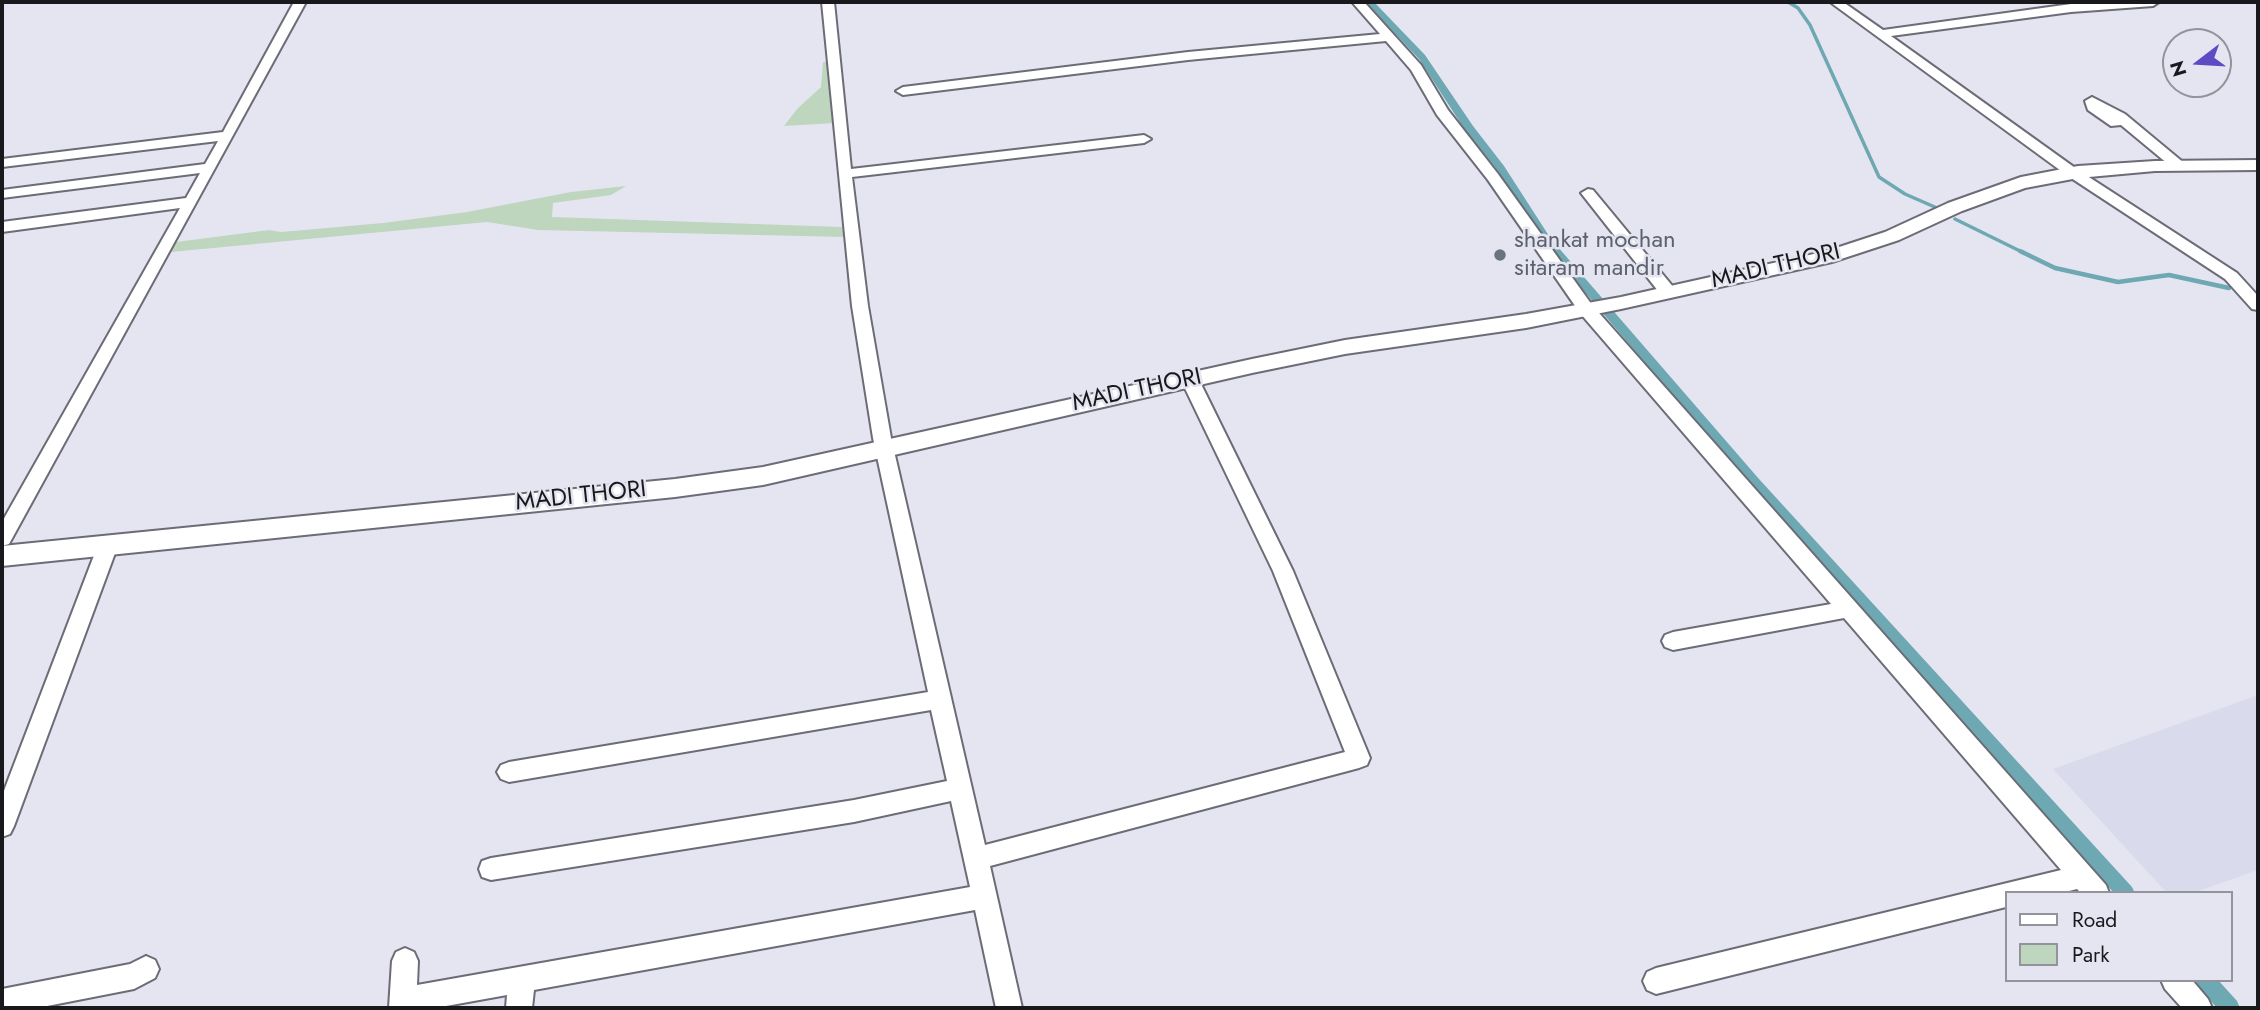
<!DOCTYPE html>
<html>
<head>
<meta charset="utf-8">
<style>
  body { margin:0 }
  #map { position:relative; width:2260px; height:1010px; overflow:hidden; background:#e5e5f1; font-family:Jost,sans-serif }
  canvas { display:block }
  .frame { position:absolute; inset:0; border:4px solid #19191d; pointer-events:none }
  .legend { position:absolute; left:2005px; top:891px; width:228px; height:91px; box-sizing:border-box; background:#e5e5f1; border:2px solid #93939c; margin:0; padding:9px 12px; list-style:none; font-size:21px; color:#19191d }
  .legend li { display:flex; align-items:center; gap:14px; height:35px }
  .legend b { width:35px; border:2px solid #93939c }
  .north { position:absolute; left:2162px; top:28px; width:70px; height:70px; box-sizing:border-box; background:#e5e5f1; border:2px solid #93939c; border-radius:50%; rotate:253deg; font-size:19px; font-weight:700; line-height:28px; text-align:center; color:#19191d }
  .north::after { content:''; display:block; margin:auto; width:24px; height:32px; background:#5c4bc3; clip-path:polygon(50% 0,100% 100%,50% 72%,0 100%) }
</style>
</head>
<body>
<div id="map">
<canvas width="2260" height="1010"></canvas>
<div class="frame"></div>
<ul class="legend">
<li><b style="height:9px;background:#fff"></b>Road</li>
<li><b style="height:19px;background:#bed6be"></b>Park</li>
</ul>
<div class="north">N</div>
</div>
<script>
const context = document.querySelector('canvas').getContext('2d');
context.lineJoin = 'round';
function paint(path, color) { context.fillStyle = color; context.fill(path, 'evenodd'); }
const poly = rows => new Path2D(rows.map(r => 'M' + r).join(''));
function trace(path, color, width, dash) { context.strokeStyle = color; context.lineWidth = width; context.lineCap = dash ? 'butt' : 'round'; context.setLineDash(dash || []); context.stroke(path); }
function write(font, color, halo, rows, align = 'center') {
  context.font = font + ' Jost,sans-serif'; context.lineWidth = 5; context.setLineDash([]); context.textBaseline = 'middle'; context.strokeStyle = halo; context.fillStyle = color; for (const [text, x, y, turn = 0] of rows) {
    context.save(); context.translate(x, y); context.rotate((+turn || 0) * Math.PI / 180); context.textAlign = isNaN(turn) ? turn : align; if (halo) context.strokeText(text, 0, 0); context.fillText(text, 0, 0); context.restore();
  }
}
const built = poly([
  [2258,695,2258,870,2193,893,2167,893,2053,769]
]);
const green = poly([
  [830,61,835,123,784,126,797,109,821,87,823,62],
  [626,186,611,195,553,203,552,217,842,227,845,237,538,230,487,222,171,252,176,242,269,230,281,232,383,223,467,212,571,192]
]);
const streamFar1 = poly([
  [1788,2,1798,8,1810,25,1879,177,1905,194,1937,208],
  [1955,219,2024,253]
]);
const stream = poly([
  [2020,251,2055,268,2118,282,2169,275,2229,288]
]);
const canal = poly([
  [1365,2,1374,2,1425,55,1473,126,1504,166,1551,239,1759,479,2132,887,2135,893,2114,893,1749,485,1543,243,1495,167,1465,130,1419,59,1365,2],
  [2196,980,2218,980,2237,1001,2240,1008,2217,1008,2198,987,2196,980]
]);
const minor = poly([
  [294,2,306,2,9,544,2,546,2,522,180,208,2,232,2,222,186,198,200,173,2,198,2,190,205,164,218,141,2,167,2,159,223,132,294,2],
  [822,2,834,2,851,169,1144,135,1151,139,1144,143,852,177,868,306,891,438,985,845,1345,752,1273,571,1181,380,1190,374,1199,380,1293,571,1370,758,1367,765,1359,768,990,866,1022,1008,996,1008,975,910,534,990,532,1008,506,1008,507,995,435,1008,389,1008,392,961,396,952,405,948,414,952,418,961,417,985,970,887,951,801,854,822,491,880,482,877,479,869,482,861,491,858,854,800,947,781,931,710,509,782,501,779,497,772,501,765,509,762,928,692,873,438,852,306,822,2],
  [1352,2,1364,2,1421,65,1448,110,1498,174,1592,305,2106,885,2109,893,2081,893,2077,889,2061,893,2006,893,2006,907,1656,994,1647,990,1643,981,1647,972,1656,968,2061,870,1844,618,1673,650,1665,647,1662,641,1665,635,1673,632,1831,604,1580,313,1488,180,1437,115,1411,70,1386,41,1188,60,903,95,896,91,903,87,1188,52,1380,34,1352,2],
  [1830,2,1843,2,1883,30,2071,4,2159,2,2153,6,2071,12,1891,36,2078,170,2237,273,2258,296,2258,310,2252,309,2225,279,2068,176,1830,2],
  [2092,97,2125,114,2184,163,2184,169,2174,169,2121,125,2111,126,2088,110,2085,101,2092,97],
  [1588,189,1593,190,1674,288,1676,292,1674,296,1662,296,1581,193,1588,189],
  [108,538,115,540,118,545,14,826,10,834,2,837,2,796,98,545,101,540,108,538],
  [146,956,155,960,159,969,155,978,134,989,37,1008,2,1008,2,989,130,964,146,956],
  [2161,980,2192,980,2208,999,2212,1008,2182,1008,2165,989,2161,980]
]);
const major = poly([
  [2258,160,2258,170,2155,171,2078,178,2025,188,1962,211,1899,240,1832,262,1621,309,1526,328,1345,354,1252,373,763,485,675,497,2,566,2,546,675,479,763,467,1252,359,1345,340,1526,314,1621,297,1827,251,1885,232,1948,203,2021,177,2078,166,2155,161,2258,160]
]);
const markers = [
  [1500,255,7,"#6b7280"]
];
const worshipNames = [
  ["shankat mochan",1514,241],
  ["sitaram mandir",1514,269]
];
const streetNames = [
  ["MADI THORI",1776,267,-13],
  ["MADI THORI",1137,391,-12],
  ["MADI THORI",581,497,-6]
];
paint(built, '#dadaed');
paint(green, '#bed6be');
trace(streamFar1, '#6ea8b2', 3.5);
trace(stream, '#6ea8b2', 4.5);
paint(canal, '#6ea8b2');
trace(minor, '#6c6c76', 4);
trace(major, '#6c6c76', 4);
paint(minor, '#fff');
paint(major, '#fff');
for (const [x, y, r, color] of markers) { const dot = new Path2D(); dot.arc(x, y, r, 0, 2 * Math.PI); context.fillStyle = color; context.fill(dot); trace(dot, '#e5e5f1', 2.5); }
write('24px', '#5b616d', '#e5e5f1', worshipNames, 'left');
write('24px', '#19191d', '#e5e5f1', streetNames);
</script>
</body>
</html>
